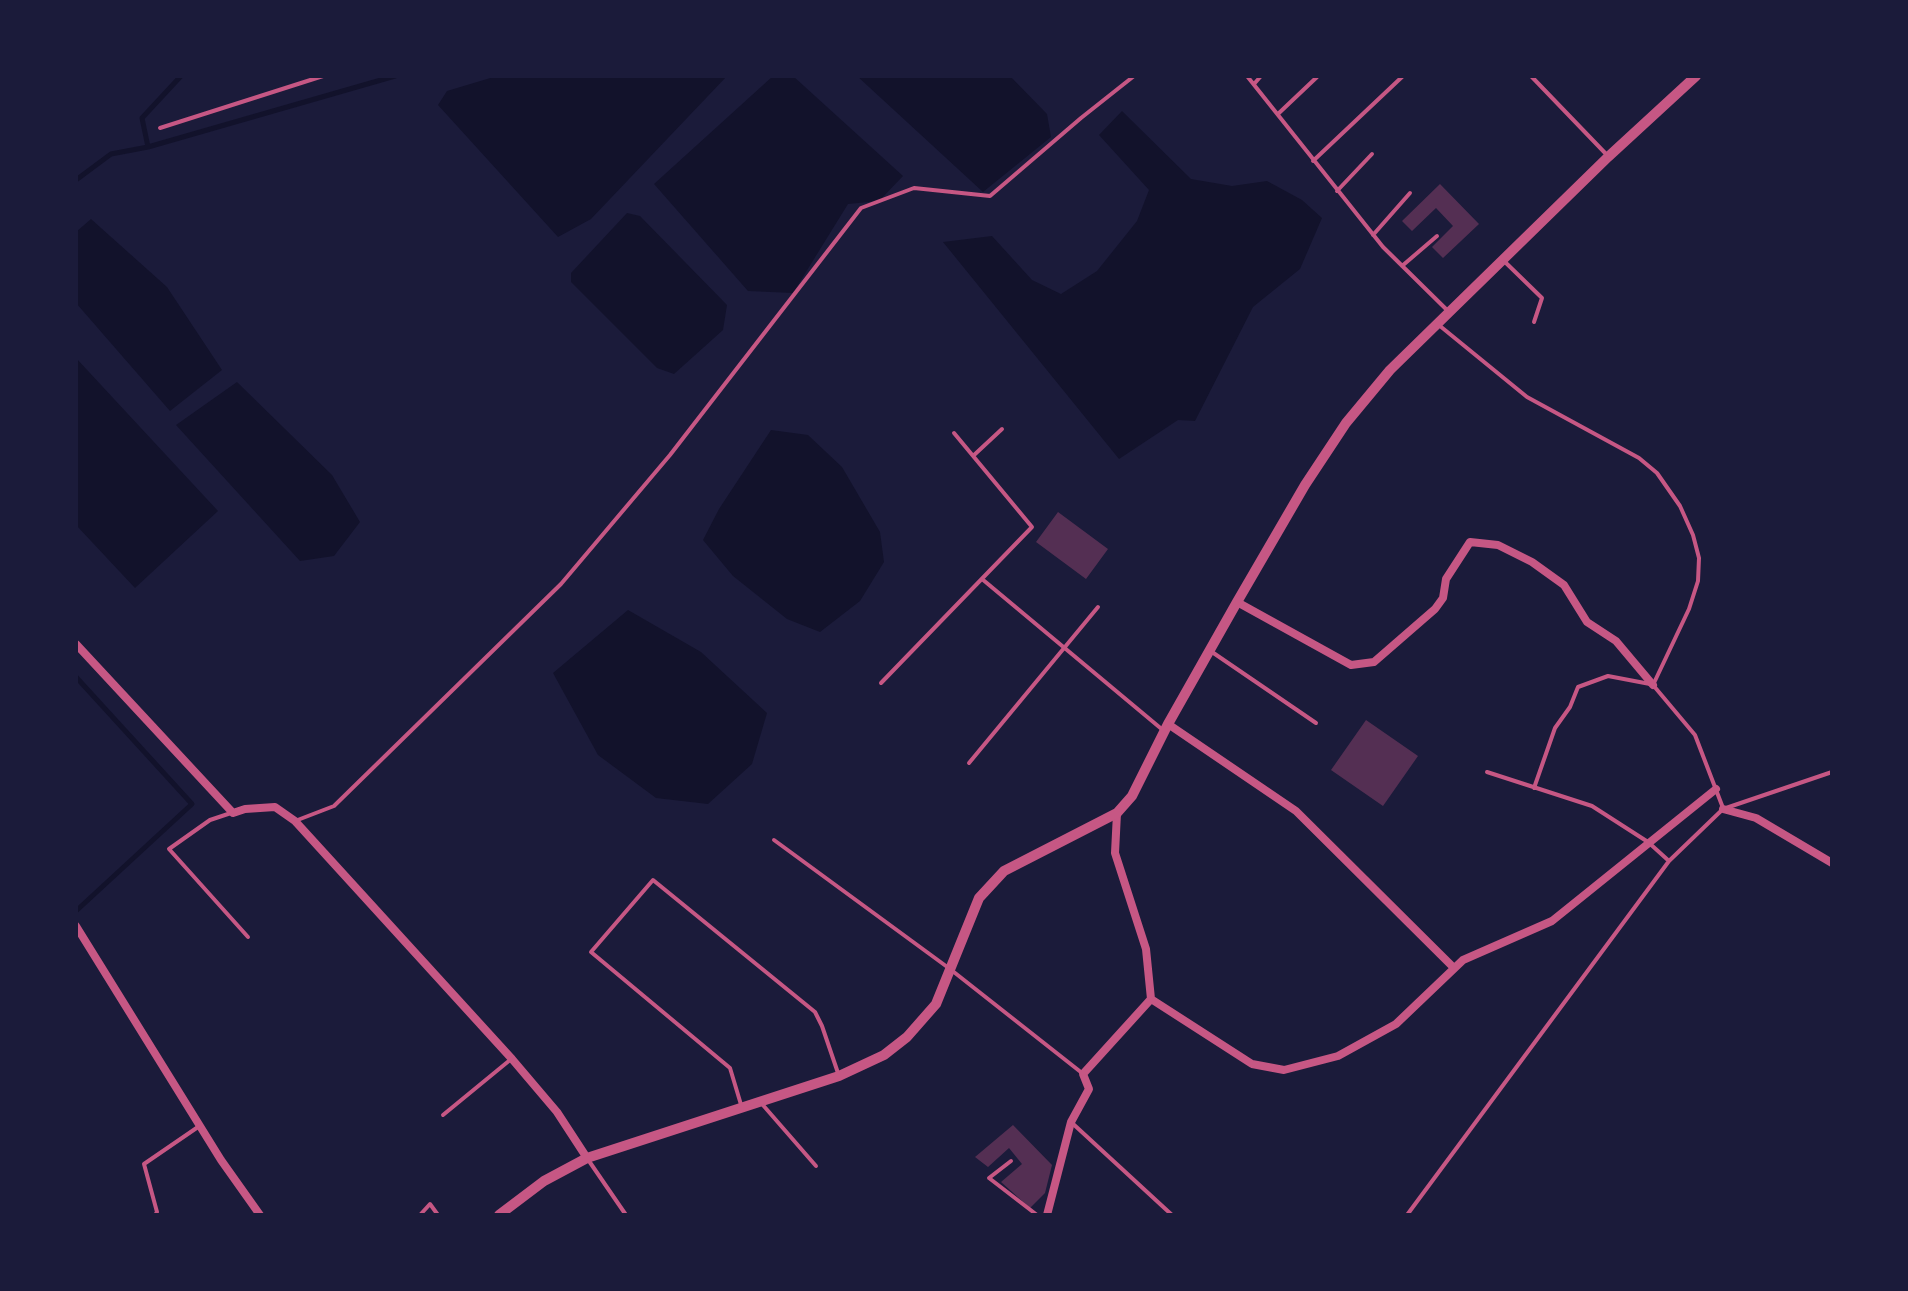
<!DOCTYPE html>
<html>
<head>
<meta charset="utf-8">
<style>
  body { margin:0 }
  #map { position:relative; width:1908px; height:1291px; overflow:hidden; background:#1b1b3a; font-family:"Sofia Sans Condensed",sans-serif }
  canvas { display:block }
  .frame { position:absolute; inset:0; border:78px solid #1b1b3a; pointer-events:none }
</style>
</head>
<body>
<div id="map">
<canvas width="1908" height="1291"></canvas>
<div class="frame"></div>
</div>
<script>
const context = document.querySelector('canvas').getContext('2d');
context.lineJoin = 'round';
function paint(path, color) { context.fillStyle = color; context.fill(path, 'evenodd'); }
const poly = rows => new Path2D(rows.map(r => 'M' + r).join(''));
function trace(path, color, width, dash) { context.strokeStyle = color; context.lineWidth = width; context.lineCap = dash ? 'butt' : 'round'; context.setLineDash(dash || []); context.stroke(path); }
const water = poly([
  [497,76,727,76,591,219,558,237,438,105,447,91],
  [773,76,793,76,903,176,879,201,848,204,793,293,748,291,654,184],
  [857,76,1010,76,1047,114,1051,137,983,192],
  [1122,111,1191,179,1232,186,1267,181,1302,200,1322,218,1300,269,1253,307,1195,421,1178,420,1119,459,943,242,992,236,1032,280,1061,294,1097,271,1137,221,1149,190,1099,135],
  [627,213,640,216,727,305,723,330,674,374,657,368,571,282,571,273],
  [91,219,167,287,222,370,170,411,76,303,76,232],
  [76,358,218,511,135,588,76,525],
  [237,382,332,475,360,522,334,556,300,561,176,425],
  [771,430,808,435,842,467,880,532,884,562,860,601,820,632,787,619,733,576,703,540,719,509],
  [628,610,701,652,767,713,752,764,708,804,656,798,598,755,553,673]
]);
const stream = poly([
  [148,147,395,76],
  [76,180,111,154,148,147,142,118,181,76],
  [76,677,192,804,76,911]
]);
const building = poly([
  [1440,184,1479,224,1443,258,1432,247,1453,226,1436,208,1412,231,1402,221],
  [1058,512,1108,549,1086,579,1036,542],
  [1366,720,1418,756,1383,806,1331,770],
  [1013,1125,1052,1165,1045,1193,1030,1208,1001,1182,1022,1164,1009,1148,988,1167,975,1157]
]);
const service = poly([
  [1247,76,1383,247,1448,311],
  [1531,76,1607,155],
  [1254,84,1261,76],
  [1279,113,1317,77],
  [160,128,323,76],
  [1313,161,1403,76],
  [1337,191,1372,154],
  [1373,235,1410,193],
  [1505,262,1542,298,1534,322],
  [1402,266,1437,236],
  [1440,326,1527,397,1639,458,1657,473,1680,506,1693,535,1699,558,1698,581,1689,609,1653,685,1695,735,1723,808],
  [973,456,1002,429],
  [982,579,1164,731],
  [1212,652,1316,723],
  [881,683,1032,527,954,433],
  [969,763,1098,607],
  [1487,772,1592,806,1648,842,1669,861],
  [1534,788,1555,728,1570,707,1578,687,1608,676,1650,684],
  [231,813,210,820,169,849,248,937],
  [295,821,334,806,561,584,670,455,861,208,914,188,990,196,1081,118,1134,76],
  [774,840,950,969,1082,1073],
  [762,1104,816,1166],
  [742,1108,730,1068,591,952,653,880,815,1012,822,1026,838,1073],
  [443,1115,510,1060],
  [1071,1122,1172,1215],
  [589,1161,626,1215],
  [1011,1161,989,1178,1037,1215],
  [155,1215,157,1212,144,1164,198,1127],
  [420,1215,430,1204,438,1215],
  [1407,1215,1669,861,1723,809,1832,772]
]);
const minor = poly([
  [1237,602,1351,665,1374,662,1435,609,1443,598,1446,579,1470,542,1498,545,1532,562,1564,585,1587,622,1616,641,1653,685],
  [76,644,233,813,245,809,275,807,295,821,512,1059,557,1112,587,1158],
  [1168,724,1296,811,1454,968],
  [1723,809,1756,818,1832,863],
  [1117,813,1115,853,1146,949,1151,999,1252,1064,1284,1070,1338,1056,1396,1024,1463,960,1552,921,1716,789],
  [76,926,221,1160,260,1215],
  [1047,1215,1071,1122,1089,1089,1083,1074,1151,999]
]);
const tertiary = poly([
  [499,1215,544,1181,587,1158,839,1076,884,1055,907,1037,936,1004,979,898,1004,871,1117,813,1132,796,1168,724,1237,602,1305,485,1346,423,1390,370,1608,157,1696,76]
]);
paint(water, '#12122b');
trace(stream, '#12122b', 5);
paint(building, '#542f53');
trace(service, '#c65784', 4);
trace(minor, '#c65784', 8);
trace(tertiary, '#c65784', 10);
</script>
</body>
</html>
